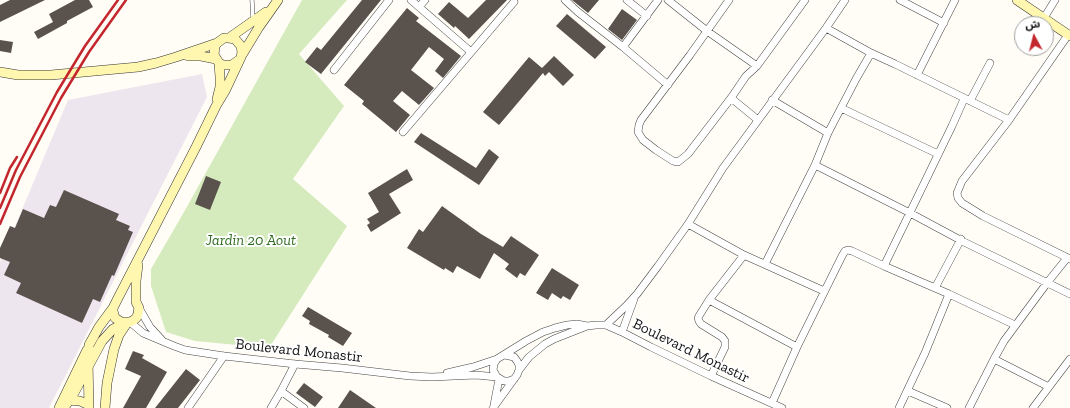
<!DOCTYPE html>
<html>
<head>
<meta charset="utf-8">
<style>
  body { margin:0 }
  #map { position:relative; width:1070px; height:408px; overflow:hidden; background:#fffdf5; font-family:"Zilla Slab","Noto Sans Arabic",serif }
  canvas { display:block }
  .north { position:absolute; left:1014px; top:16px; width:40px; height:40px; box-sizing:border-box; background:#fff; border:1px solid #a0a0a0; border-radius:50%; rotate:353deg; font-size:11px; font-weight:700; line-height:16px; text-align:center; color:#111 }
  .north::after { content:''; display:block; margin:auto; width:14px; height:18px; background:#c4262e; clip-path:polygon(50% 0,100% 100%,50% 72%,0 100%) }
</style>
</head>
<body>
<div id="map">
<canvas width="1070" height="408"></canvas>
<div class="north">ش</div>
</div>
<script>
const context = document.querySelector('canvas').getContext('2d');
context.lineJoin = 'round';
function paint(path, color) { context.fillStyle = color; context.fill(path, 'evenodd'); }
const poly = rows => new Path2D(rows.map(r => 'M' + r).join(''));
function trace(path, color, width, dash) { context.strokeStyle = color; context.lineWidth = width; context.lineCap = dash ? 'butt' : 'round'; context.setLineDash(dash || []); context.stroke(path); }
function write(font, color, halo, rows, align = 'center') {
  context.font = font + ' "Zilla Slab",serif'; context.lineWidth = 4; context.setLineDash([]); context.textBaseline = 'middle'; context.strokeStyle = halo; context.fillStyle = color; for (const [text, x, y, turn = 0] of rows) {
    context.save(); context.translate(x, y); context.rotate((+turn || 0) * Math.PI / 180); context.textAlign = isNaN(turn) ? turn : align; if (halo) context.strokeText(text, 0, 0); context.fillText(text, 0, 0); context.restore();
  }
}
const industrial = poly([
  [202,74,207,97,49,408,0,408,0,262,68,100]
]);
const green = poly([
  [302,0,347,0,299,54,344,106,293,179,347,226,269,348,195,341,166,332,151,286,151,269,184,212]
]);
const building = poly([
  [10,0,45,0,0,22,0,5],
  [75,0,89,0,93,7,67,21,67,23,38,39,34,32,53,22,49,14],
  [362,0,381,0,321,74,305,62,317,47,321,50],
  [486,0,507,0,469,39,455,26,454,28,438,14,449,2,468,18],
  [572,0,599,0,588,13],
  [407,8,419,18,416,21,461,56,443,78,435,71,444,59,429,47,411,70,434,88,419,105,402,91,393,101,410,115,396,132,362,104,364,101,344,85],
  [622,9,637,20,622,40,608,29],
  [567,14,606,47,595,59,556,26],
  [0,40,13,42,11,53,0,51],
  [554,56,574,75,563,86,549,72,545,76,543,73,499,125,483,112,529,57,542,68],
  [421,133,476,168,489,149,499,157,479,185,414,142],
  [407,169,413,180,389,194,401,213,371,232,367,225,370,223,367,219,379,212,368,193],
  [206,176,221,182,210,210,195,204],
  [64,190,119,214,116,220,130,226,128,230,133,232,114,276,112,275,100,302,93,299,82,323,16,293,21,283,4,275,10,262,0,258,0,248,10,226,15,228,23,209,44,218,50,205,56,207],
  [442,206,481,234,503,247,511,236,539,255,525,276,520,273,517,278,505,269,509,264,494,253,480,279,457,266,453,273,445,268,444,270,407,248,419,229,423,232],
  [552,268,579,285,570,300,563,296,561,299,552,293,548,300,536,293],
  [308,307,352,333,343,346,328,337,329,335,309,324,310,321,302,316],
  [133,351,144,355,142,358,167,372,146,408,123,408,141,376,125,369],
  [186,369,200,380,178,408,155,408],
  [304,383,323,397,315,407,296,393],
  [350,390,376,408,338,408]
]);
const lane = poly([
  [252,0,253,19]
]);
const street = poly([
  [411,0,471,52],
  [565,0,578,12,623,47,668,85],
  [627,0,647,16],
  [668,0,707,31,757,66],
  [729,0,690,55,641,120,639,125,638,132,643,140,656,150,673,161,678,162,688,154,731,98,746,76,757,66,805,0],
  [900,0,944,23],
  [419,7,425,0],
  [1044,18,1055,0],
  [826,28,871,53,895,64,1009,120],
  [1068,35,1009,120,962,181,957,193,958,198,962,203,983,216,1070,259],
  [623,47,658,0],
  [334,70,389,0],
  [917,75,955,0],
  [731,98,758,120],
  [772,100,828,133],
  [970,101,990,63],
  [841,108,938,154],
  [403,132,514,2],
  [815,165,910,213,964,242,1070,294],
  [688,224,744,255,824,291],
  [744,255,709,300,797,347],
  [765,264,815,165,828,133,856,79,871,53],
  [884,266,952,126,964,99],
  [935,288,961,239],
  [709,300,699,316,698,318,699,321,701,324,722,337,725,341,725,347,711,376],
  [139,308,150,327,162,340],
  [130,322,143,333,174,346,185,350,224,356,295,364,342,368,410,376,432,377,476,375,497,377],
  [606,325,626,306,637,294,658,266,688,224,723,168,826,28,845,0],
  [622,332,634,299],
  [994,359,1049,387],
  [519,370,529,357,545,344,554,339,587,326,596,325,606,325,622,332,651,347,711,376,782,408],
  [447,373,473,367,497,359],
  [514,379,509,381,504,381,497,377,493,370,494,364,497,359,526,341,543,332,555,328,567,325,577,324,587,326],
  [281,391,304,408],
  [908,391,947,408],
  [772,403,797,347,842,256,845,251,848,250,852,251,884,266,949,294,1015,325],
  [494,405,499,379],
  [188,408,224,356],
  [271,408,281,391,295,364],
  [493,408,517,375,519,370,519,365,517,361,514,357,505,355],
  [899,408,925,353,949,294],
  [969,408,994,359,1004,341,1047,283,1067,258],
  [1033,408,1070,359]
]);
const secondary = poly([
  [1017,0,1070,36],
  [229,38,266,12],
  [242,55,259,27,278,0],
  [188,56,201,56,216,59],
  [0,72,18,75,51,75,138,67,156,63,176,57,217,43],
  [217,99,220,87,220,77,219,63],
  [113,308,113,311,115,318,121,322,130,322,134,320,137,317,138,313,139,308,136,302,136,281,138,265],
  [69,400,80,401,89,405],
  [59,408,87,350],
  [64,408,74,393,102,341,113,329,125,323],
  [89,408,88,360,89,345,99,327,113,308,117,300,196,147,216,106,225,91,241,57,242,52,241,46,235,39,229,38,224,38,217,43,215,46,214,55,219,63,223,65,232,65,239,60],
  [105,408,107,383,114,349,119,335,127,323]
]);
const rail = poly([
  [0,193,10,168,17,157],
  [0,208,16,170,57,92,85,46,118,0],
  [0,224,20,177,61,98,89,52,126,0]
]);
const parkNames = [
  ["Jardin 20 Aout",251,241]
];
const streetNames = [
  ["Boulevard Monastir",299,351,6],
  ["Boulevard Monastir",691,351,26]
];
paint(industrial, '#eee6ef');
paint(green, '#d5ebbd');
paint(building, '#5a524d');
trace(lane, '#444', 4.5);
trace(street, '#444', 8);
trace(secondary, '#333', 10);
trace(lane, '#fff', 3.5);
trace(street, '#fff', 7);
trace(secondary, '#fff6b0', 9);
trace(rail, '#c4262e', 2.5);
write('italic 15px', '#2f6b1f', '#fff', parkNames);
write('15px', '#111', '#fff', streetNames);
</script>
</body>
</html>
